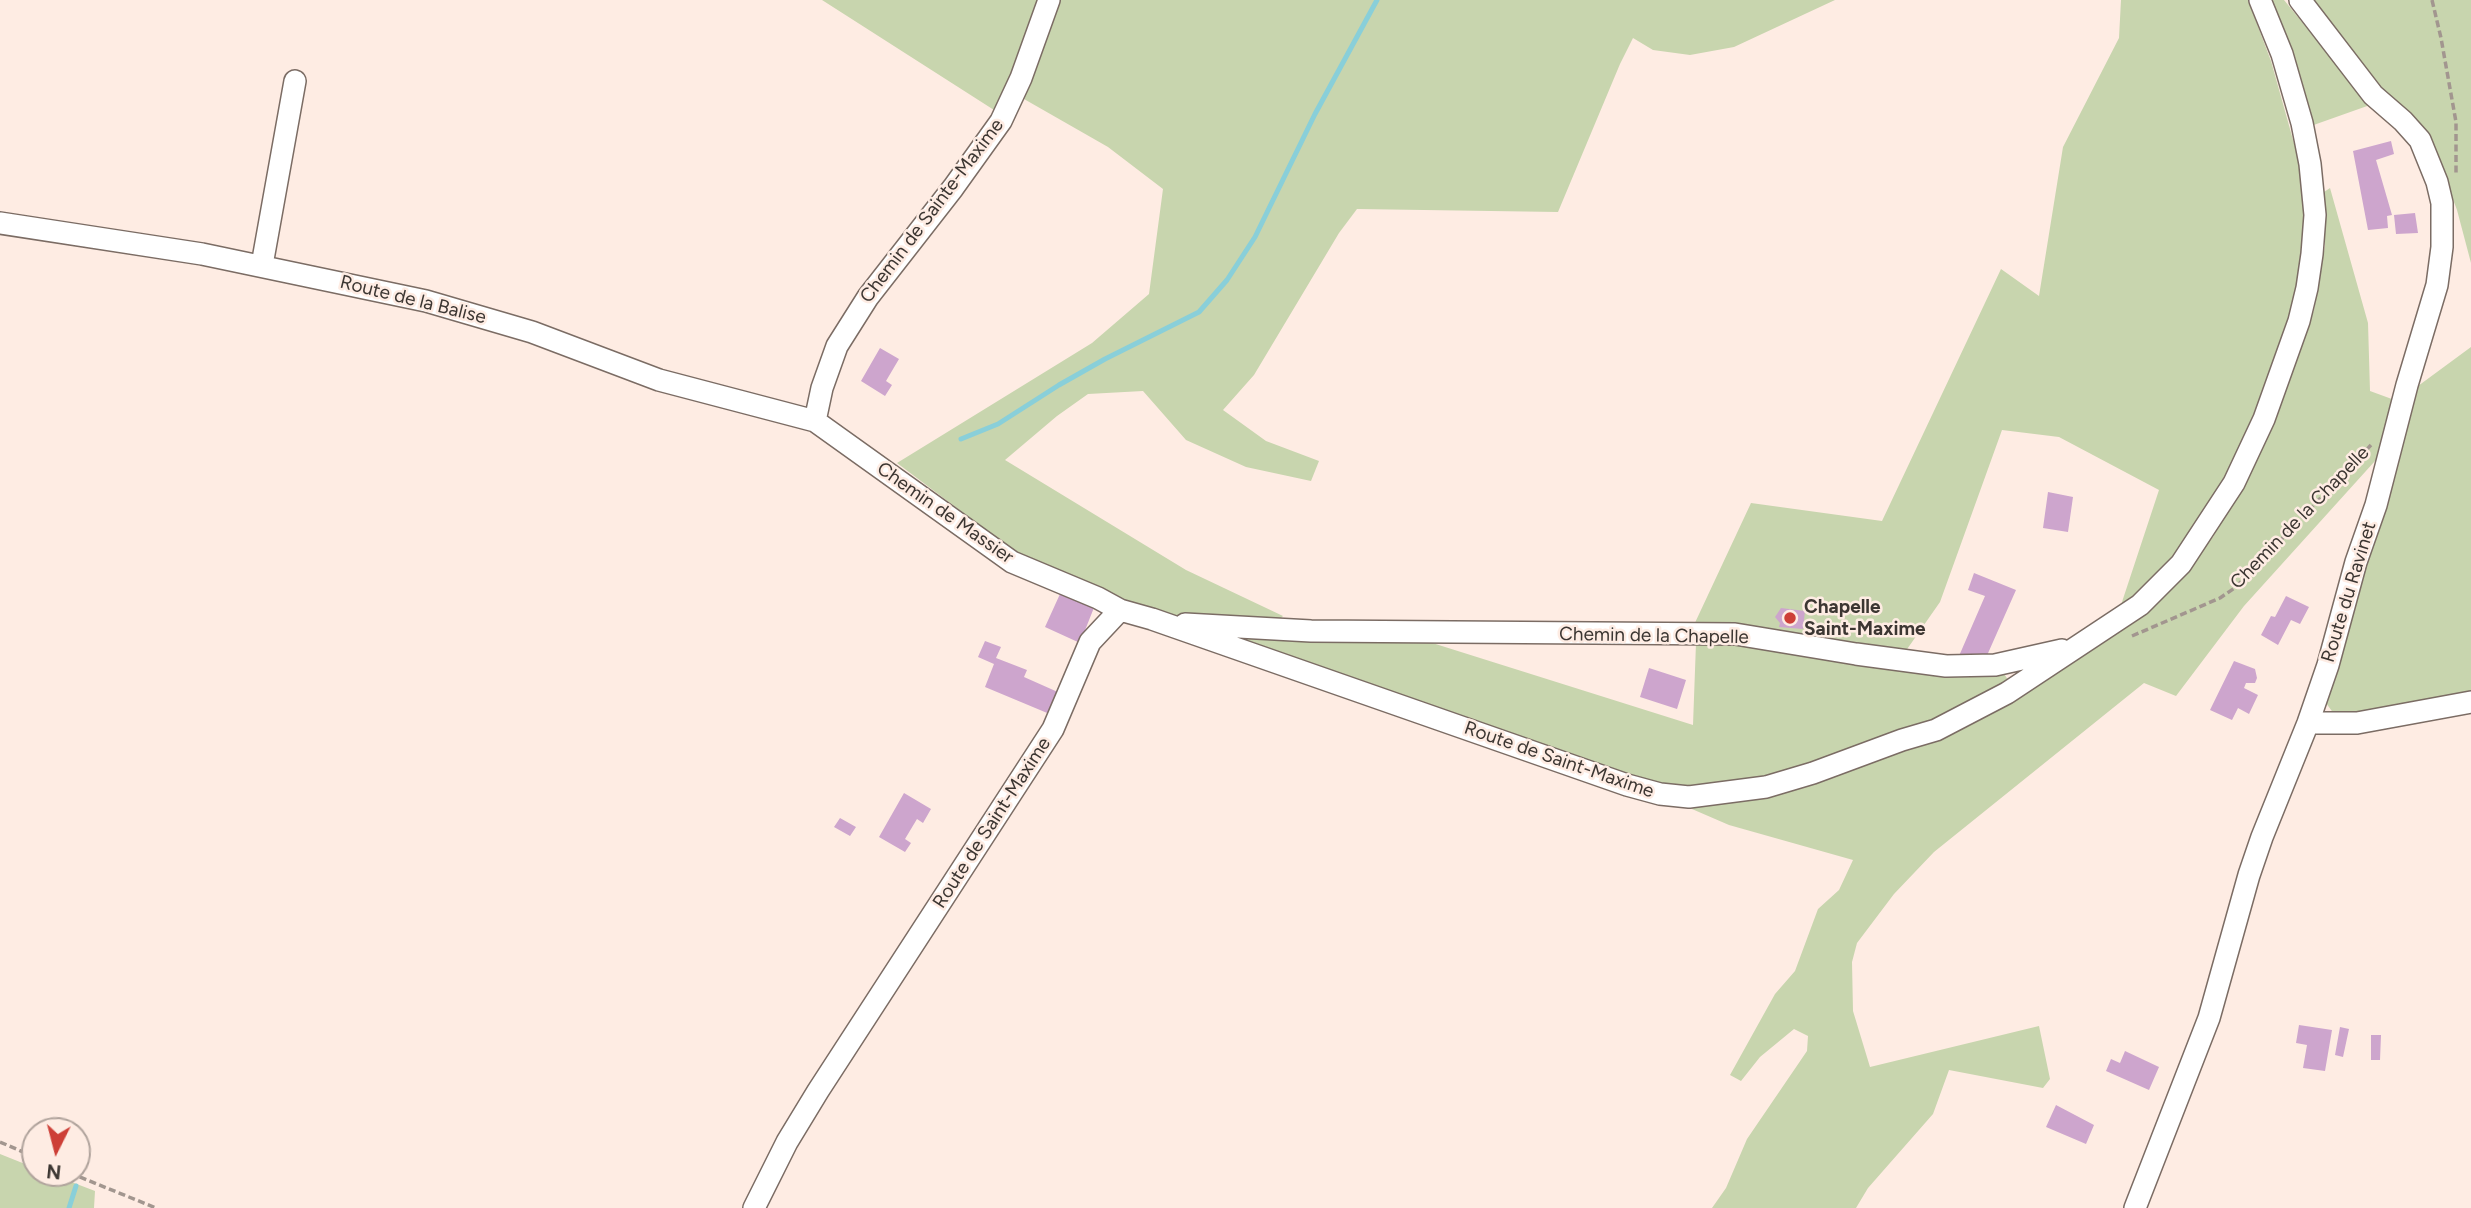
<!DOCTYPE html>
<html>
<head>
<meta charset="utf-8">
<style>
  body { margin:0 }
  #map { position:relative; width:2471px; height:1208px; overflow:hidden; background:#feece3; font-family:Figtree,sans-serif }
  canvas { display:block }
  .north { position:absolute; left:21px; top:1117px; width:70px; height:70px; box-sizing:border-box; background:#feece3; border:2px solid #b0a39c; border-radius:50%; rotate:186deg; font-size:19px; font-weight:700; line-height:28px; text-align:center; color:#3c3632 }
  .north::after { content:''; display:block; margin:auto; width:24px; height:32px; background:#cd3f37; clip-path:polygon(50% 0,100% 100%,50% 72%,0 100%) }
</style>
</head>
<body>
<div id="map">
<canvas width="2471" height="1208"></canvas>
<div class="north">N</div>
</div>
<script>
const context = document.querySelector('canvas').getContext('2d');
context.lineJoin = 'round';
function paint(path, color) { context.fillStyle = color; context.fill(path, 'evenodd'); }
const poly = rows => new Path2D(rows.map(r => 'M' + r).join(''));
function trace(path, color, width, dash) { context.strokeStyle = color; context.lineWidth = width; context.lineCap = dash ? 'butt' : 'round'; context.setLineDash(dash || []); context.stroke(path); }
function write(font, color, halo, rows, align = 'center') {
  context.font = font + ' Figtree,sans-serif'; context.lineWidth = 5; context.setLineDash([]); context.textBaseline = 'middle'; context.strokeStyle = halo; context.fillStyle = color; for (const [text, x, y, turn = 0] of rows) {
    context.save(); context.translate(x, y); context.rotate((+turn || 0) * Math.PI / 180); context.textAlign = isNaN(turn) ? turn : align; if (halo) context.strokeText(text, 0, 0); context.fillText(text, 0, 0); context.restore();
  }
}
const green = poly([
  [822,0,1041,0,1008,87,994,110],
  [1060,0,1835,0,1734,47,1690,55,1653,50,1633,38,1620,64,1558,212,1357,209,1339,233,1254,375,1223,410,1266,441,1319,461,1311,481,1246,467,1186,440,1143,391,1088,394,1057,416,1005,460,1186,570,1283,616,1276,623,1176,616,1135,606,1023,558,897,463,1092,343,1149,294,1163,189,1108,147,1024,99],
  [2121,0,2248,0,2271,61,2302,172,2307,208,2304,255,2292,321,2244,441,2196,531,2154,584,2120,608,2159,490,2059,437,2002,430,1940,602,1903,655,1693,627,1751,503,1882,521,2001,269,2039,296,2063,147,2119,38],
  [2272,0,2284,0,2370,105,2308,127,2269,4],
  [2311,0,2471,0,2471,263,2457,210,2437,157,2377,89],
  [2330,188,2368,323,2370,391,2400,402,2384,451,2244,606,2176,696,2144,683,1934,852,1894,894,1857,943,1852,962,1853,1011,1870,1067,2039,1026,2050,1079,2043,1088,1949,1070,1933,1114,1868,1188,1856,1208,1712,1208,1726,1188,1747,1139,1807,1051,1808,1036,1794,1029,1760,1057,1741,1081,1730,1075,1775,994,1795,971,1818,909,1839,890,1853,860,1729,825,1685,806,1940,734,2166,589,2213,537,2241,487,2287,384,2314,310,2325,246,2321,194],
  [2471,347,2471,697,2389,711,2334,714,2326,703,2418,386],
  [1197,630,1426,641,1693,725,1696,643,1734,642,2003,672,2008,680,1935,718,1751,785,1667,788],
  [0,1154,35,1168,35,1173,48,1173,95,1191,94,1208,0,1208]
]);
const stream = poly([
  [961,439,998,424,1059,385,1105,359,1199,312,1227,280,1255,237,1315,114,1377,0],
  [69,1208,76,1186]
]);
const building = poly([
  [2391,141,2394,154,2376,160,2392,215,2387,216,2388,228,2368,230,2353,151],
  [2415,213,2418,233,2396,234,2394,215],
  [880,348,899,359,886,381,892,385,885,396,861,381],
  [2048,492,2073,497,2068,532,2043,528],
  [1974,573,2016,590,1985,660,1959,656,1985,596,1968,590],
  [1060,594,1095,605,1080,643,1045,627],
  [2286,596,2309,607,2300,624,2291,620,2278,645,2261,635,2271,616,2275,617],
  [1781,608,1805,611,1803,629,1779,627,1780,623,1775,617],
  [985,641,1001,647,996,658,1027,670,1024,677,1060,693,1052,715,985,687,994,664,978,657],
  [2234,661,2255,669,2257,678,2255,683,2246,683,2244,688,2258,695,2249,714,2238,708,2232,720,2210,710],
  [1649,668,1686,680,1677,709,1640,697],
  [904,793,931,809,923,823,917,819,905,839,911,843,905,852,879,837],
  [840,818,856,827,850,836,834,827],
  [2299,1025,2332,1030,2325,1071,2303,1068,2307,1045,2296,1043],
  [2340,1027,2349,1029,2343,1057,2335,1055],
  [2371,1035,2381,1035,2380,1060,2371,1060],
  [2125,1051,2159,1067,2149,1090,2106,1071,2111,1059,2120,1063],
  [2056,1105,2094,1125,2086,1144,2046,1127]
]);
const path = poly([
  [2432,0,2441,38,2456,122,2456,173],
  [2132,636,2220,598,2236,587,2371,445],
  [0,1142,35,1157],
  [70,1173,156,1208]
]);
const minor = poly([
  [0,223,202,254,426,301,532,332,659,380,815,421,1012,562,1098,598,1120,610],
  [262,265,295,81],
  [815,421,822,388,837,346,868,297,953,188,1001,121,1021,78,1049,0],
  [1185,624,1311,631,1735,634,1856,654,1946,666,1995,665,2062,650],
  [2308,723,2357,723,2471,702],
  [754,1208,787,1142,818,1091,1053,729,1090,642,1120,610,1152,619,1627,785,1660,794,1689,797,1766,787,1813,773,1902,740,1936,730,2007,693,2140,605,2181,564,2234,483,2264,419,2299,321,2307,288,2312,254,2315,215,2310,164,2302,123,2282,54,2260,0],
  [2135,1208,2209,1018,2249,875,2262,837,2308,723,2328,665,2356,562,2376,505,2407,385,2437,285,2442,247,2442,203,2437,182,2420,140,2403,121,2373,95,2300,0]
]);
const markers = [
  [1790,618,7,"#cd3f37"]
];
const streetNames = [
  ["Chemin de Sainte-Maxime",932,211,-53],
  ["Route de la Balise",413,300,14],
  ["Chemin de Massier",945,513,35],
  ["Chemin de la Chapelle",2300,518,-46],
  ["Route du Ravinet",2349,592,-73],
  ["Chemin de la Chapelle",1654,636,1],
  ["Route de Saint-Maxime",1559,760,19],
  ["Route de Saint-Maxime",992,823,-57]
];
const poiNames = [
  ["Chapelle",1804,607],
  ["Saint-Maxime",1804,629]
];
paint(green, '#c8d5ae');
trace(stream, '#89cfd9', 5);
paint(building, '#cda5cd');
trace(minor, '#7b6c64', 24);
trace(path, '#a2968f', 3.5, [7, 3.5]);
trace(minor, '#fff', 21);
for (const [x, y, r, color] of markers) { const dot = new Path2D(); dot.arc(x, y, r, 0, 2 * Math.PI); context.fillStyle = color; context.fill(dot); trace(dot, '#feece3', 2.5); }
write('19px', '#3c3632', '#feece3', streetNames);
write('bold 19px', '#3c3632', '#feece3', poiNames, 'left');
</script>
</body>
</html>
